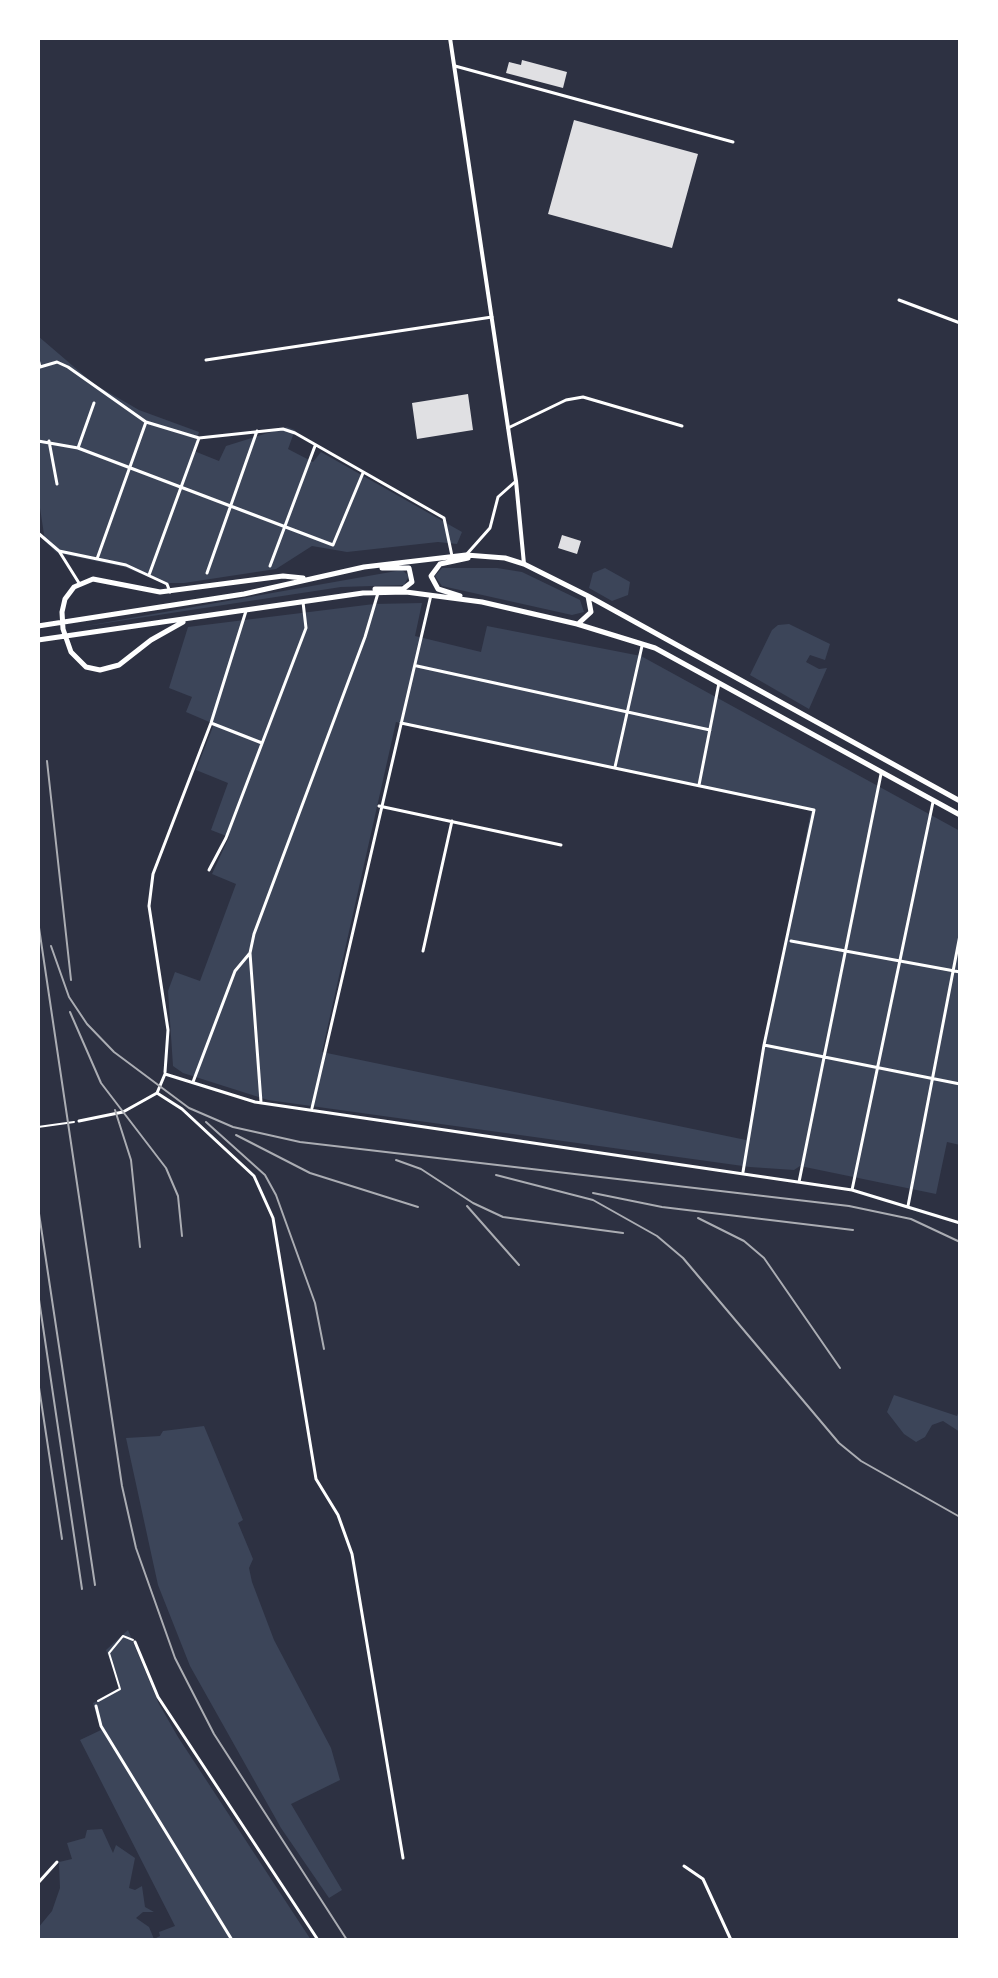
<!DOCTYPE html>
<html>
<head>
<meta charset="utf-8">
<style>
  body { margin:0 }
  #map { position:relative; width:998px; height:1978px; overflow:hidden; background:#2d3142; font-family:Mulish,sans-serif }
  canvas { display:block }
  .frame { position:absolute; inset:0; border:40px solid #fff; pointer-events:none }
</style>
</head>
<body>
<div id="map">
<canvas width="998" height="1978"></canvas>
<div class="frame"></div>
</div>
<script>
const context = document.querySelector('canvas').getContext('2d');
context.lineJoin = 'round';
function paint(path, color) { context.fillStyle = color; context.fill(path, 'evenodd'); }
const poly = rows => new Path2D(rows.map(r => 'M' + r).join(''));
function trace(path, color, width, dash) { context.strokeStyle = color; context.lineWidth = width; context.lineCap = dash ? 'butt' : 'round'; context.setLineDash(dash || []); context.stroke(path); }
const green = poly([
  [38,336,94,384,139,410,199,432,194,451,219,461,226,446,287,427,295,430,288,449,313,462,321,452,462,532,457,544,438,542,347,552,312,546,276,569,184,583,164,583,124,567,57,553,45,541,38,495],
  [442,568,497,568,522,572,580,600,584,612,572,615,442,586,435,576],
  [605,568,630,582,628,595,612,601,589,588,593,573],
  [402,570,409,576,404,585,341,587,80,627],
  [422,603,415,636,481,652,487,626,641,656,960,831,960,1145,947,1142,936,1194,800,1166,794,1170,750,1167,268,1100,183,1073,173,1066,168,991,175,972,200,981,236,884,212,874,229,837,211,830,228,783,196,770,214,724,186,712,192,697,169,688,188,627,374,604],
  [396,722,811,811,746,1140,322,1052],
  [789,624,830,644,825,660,810,655,806,662,819,669,827,668,809,709,750,675,772,630,778,625],
  [894,1395,957,1416,960,1408,960,1432,943,1421,932,1425,925,1437,916,1442,904,1434,887,1412],
  [204,1426,243,1520,238,1523,253,1559,249,1568,252,1582,274,1640,331,1748,340,1780,291,1804,342,1890,329,1898,281,1828,190,1666,158,1585,126,1438,160,1436,163,1431],
  [128,1630,159,1704,178,1737,311,1940,38,1940,38,1928,52,1911,60,1888,59,1862,72,1859,67,1843,85,1838,87,1830,102,1829,113,1853,116,1845,135,1858,129,1888,135,1890,142,1886,145,1907,154,1912,143,1912,136,1918,149,1927,154,1939,160,1936,159,1932,175,1926,80,1740,101,1730,93,1703,121,1689,106,1650]
]);
const building = poly([
  [522,60,567,72,563,88,506,73,509,62,521,65],
  [574,120,698,154,672,248,548,214],
  [468,394,473,430,417,439,412,403],
  [562,535,581,541,577,554,558,548]
]);
const path = poly([
  [38,1127,74,1122],
  [98,1701,120,1689,109,1653,123,1636,133,1640]
]);
const minor = poly([
  [455,66,733,142],
  [899,300,960,323],
  [38,359,40,367,57,362,68,367,146,422,199,438,283,429,295,433,444,518,452,556],
  [206,360,492,317],
  [508,428,566,400,583,397,682,426],
  [38,441,78,448,333,545,363,473],
  [49,441,57,484],
  [78,448,94,403],
  [38,533,59,551,79,583],
  [59,551,126,565,167,584,170,592],
  [466,555,490,528,498,497,516,481],
  [97,559,146,422],
  [270,566,315,446],
  [207,573,257,431],
  [149,575,199,438],
  [417,666,710,730],
  [211,723,262,743],
  [401,723,814,810,764,1045,743,1172],
  [615,767,642,646],
  [699,785,719,683],
  [379,806,561,845],
  [209,870,226,838,306,628,303,602],
  [791,941,960,972],
  [423,951,452,821],
  [764,1045,960,1084],
  [165,1072,168,1030,149,906,153,874,211,723,246,611],
  [193,1082,235,971,250,953],
  [157,1093,182,1109,254,1176,273,1218,316,1479,338,1515,352,1554,403,1858],
  [261,1102,250,953,254,934,365,637,378,593],
  [312,1108,431,595],
  [79,1121,123,1112,157,1093,165,1074,255,1102,852,1190,960,1223],
  [799,1182,881,774],
  [852,1190,933,802],
  [908,1206,960,935],
  [135,1642,158,1697,318,1940],
  [96,1706,101,1726,232,1940],
  [684,1866,703,1879,731,1940],
  [38,1883,57,1862]
]);
const tertiary = poly([
  [450,38,516,481,524,564]
]);
const trunk = poly([
  [375,589,403,589,412,582,409,568,382,568],
  [460,596,438,589,431,576,440,564,468,558],
  [183,622,151,640,119,665,100,670,86,667,71,652,63,629,62,612,65,599,74,587,93,579,160,592,283,576,303,578],
  [579,623,591,612,588,596],
  [38,626,244,594,364,567,466,555,505,558,524,564,588,596,960,801],
  [38,640,363,593,406,592,482,602,577,624,655,648,960,815]
]);
const rail = poly([
  [47,761,71,980],
  [38,921,122,1486,136,1548,175,1658,214,1734,347,1940],
  [51,946,69,997,87,1024,114,1052,189,1108,233,1127,300,1142,849,1206,911,1219,960,1242],
  [70,1012,101,1083,166,1168,178,1196,182,1236],
  [115,1110,131,1160,140,1247],
  [206,1122,265,1175,276,1195,315,1303,324,1349],
  [236,1135,310,1173,418,1207],
  [396,1160,421,1169,473,1203,503,1217,623,1233],
  [496,1175,593,1200,657,1236,683,1258,839,1443,861,1461,960,1517],
  [593,1193,662,1207,853,1230],
  [467,1206,519,1265],
  [38,1207,95,1585],
  [698,1218,744,1241,764,1258,840,1368],
  [38,1293,82,1589],
  [38,1381,62,1539]
]);
paint(green, '#3c4559');
paint(building, '#e0e0e3');
trace(path, '#fff', 2);
trace(minor, '#fff', 3);
trace(tertiary, '#fff', 4);
trace(trunk, '#fff', 5);
trace(rail, '#abadb3', 2);
</script>
</body>
</html>
